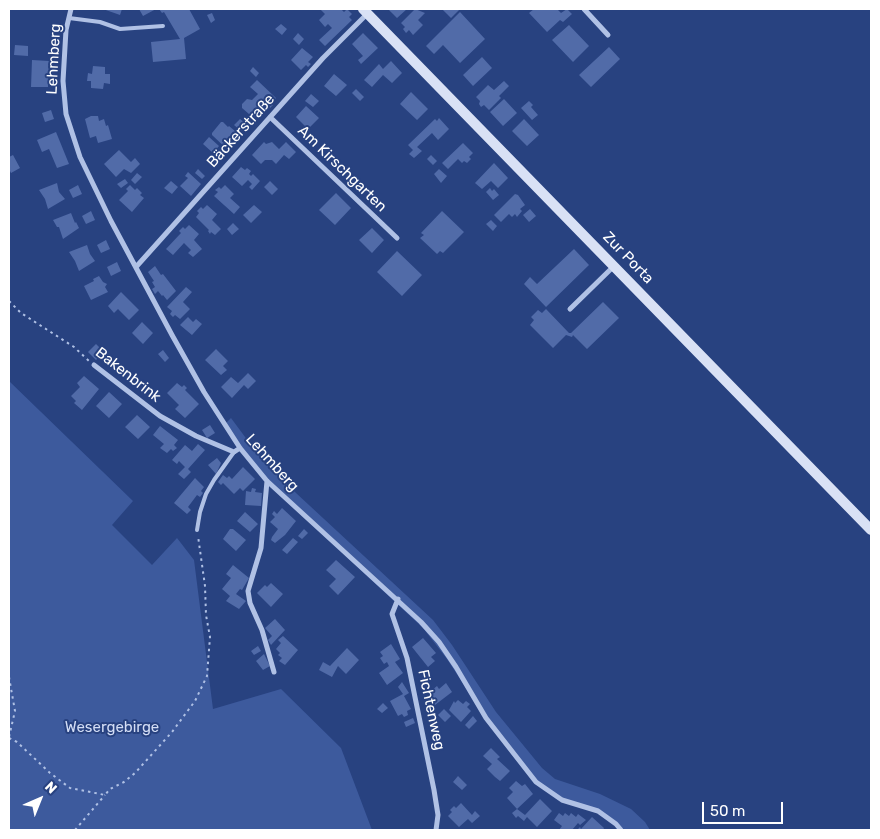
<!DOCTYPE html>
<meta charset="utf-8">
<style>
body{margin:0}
#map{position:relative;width:880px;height:839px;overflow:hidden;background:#284280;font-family:Rubik,sans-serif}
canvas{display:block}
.frame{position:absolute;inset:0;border:10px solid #fff;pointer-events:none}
.north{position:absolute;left:15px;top:774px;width:50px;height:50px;-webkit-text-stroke:4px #284280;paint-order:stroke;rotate:44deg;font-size:14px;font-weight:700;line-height:20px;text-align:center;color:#fff}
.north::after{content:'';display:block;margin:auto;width:18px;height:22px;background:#fff;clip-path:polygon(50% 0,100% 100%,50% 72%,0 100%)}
.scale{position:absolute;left:702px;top:802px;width:81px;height:22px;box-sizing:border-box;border:2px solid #fff;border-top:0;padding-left:6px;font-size:15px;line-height:18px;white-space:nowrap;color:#fff;-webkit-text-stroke:4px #284280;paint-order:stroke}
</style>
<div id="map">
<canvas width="880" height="839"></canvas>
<div class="frame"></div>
<div class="north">N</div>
<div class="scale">50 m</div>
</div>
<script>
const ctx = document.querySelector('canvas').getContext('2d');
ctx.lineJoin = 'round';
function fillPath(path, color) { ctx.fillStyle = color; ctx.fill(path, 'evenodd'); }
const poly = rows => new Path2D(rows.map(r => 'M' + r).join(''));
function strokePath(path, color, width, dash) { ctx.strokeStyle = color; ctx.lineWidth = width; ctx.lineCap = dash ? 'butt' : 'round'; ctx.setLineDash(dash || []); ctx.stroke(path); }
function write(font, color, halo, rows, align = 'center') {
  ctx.font = font + ' Rubik,sans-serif'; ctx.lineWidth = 4; ctx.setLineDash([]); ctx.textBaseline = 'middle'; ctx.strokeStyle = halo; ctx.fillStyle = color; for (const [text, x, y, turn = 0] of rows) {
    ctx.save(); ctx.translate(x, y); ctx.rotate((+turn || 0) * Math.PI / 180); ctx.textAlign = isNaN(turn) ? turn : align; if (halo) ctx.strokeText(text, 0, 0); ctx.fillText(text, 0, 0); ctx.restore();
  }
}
const green = poly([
 [9,381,133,501,112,525,152,565,177,538,194,560,213,709,281,689,341,748,372,830,9,830],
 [231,418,248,441,296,493,433,620,452,645,496,712,542,768,555,779,600,794,631,809,645,822,650,830,623,830,598,811,564,802,536,782,485,717,447,659,423,628,275,490,224,425]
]);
const building = poly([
 [103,9,122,9,120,15],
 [139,9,156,9,143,16],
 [159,9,189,9,200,29,184,38,186,59,153,62,151,42,180,39,164,12,162,13],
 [320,9,341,9,344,12,347,9,352,14,349,17,352,20,325,46,319,40,332,28,328,24,325,27,319,20,325,14],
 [388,9,407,9,397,18],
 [415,9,425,13,418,20,423,25,413,35,409,30,406,33,403,29,405,27,401,23],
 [442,9,460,9,451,18],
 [534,9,557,9,561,13,567,9,572,14,563,22,560,20,547,32,529,13],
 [460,12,485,39,460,63,443,45,434,54,426,46],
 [212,13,215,20,211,23,207,15],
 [281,24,287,29,282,35,275,29],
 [569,25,589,46,573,62,552,40],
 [298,33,304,39,299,45,293,39],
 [363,33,378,48,361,64,358,60,363,56,352,44],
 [15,45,28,46,28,56,14,55],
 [609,47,620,59,591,87,579,75],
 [302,48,313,57,308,62,311,64,308,67,306,65,301,70,291,60],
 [482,57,492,68,473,86,463,75],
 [32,60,49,61,48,87,31,87],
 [391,61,402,73,392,83,383,75,372,87,364,80,379,64,383,69],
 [93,66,105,67,105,74,110,74,110,84,104,83,103,89,91,88,91,81,87,81,88,73,92,74],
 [253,67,259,73,256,77,250,71],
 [334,74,347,85,336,96,324,86],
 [257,80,276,98,271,103,273,105,270,108,268,106,256,120,242,108,242,104,247,99,252,100,258,94,250,87],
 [504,81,509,86,499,96,501,98,489,110,484,105,481,107,479,104,480,101,476,97,488,85,494,90],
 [356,89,364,97,360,101,352,93],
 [411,92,428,109,417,120,400,104],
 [311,94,319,101,313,107,305,101],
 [504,99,517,113,503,126,490,112],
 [529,101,533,105,531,107,538,115,532,120,521,108],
 [306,106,319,118,308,129,296,117],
 [51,110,54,119,45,122,42,113],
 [91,116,98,116,99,121,104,119,106,126,108,125,112,139,98,143,96,136,90,138,85,119],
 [439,118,449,129,438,140,432,133,417,147,422,151,414,158,409,154,413,150,408,145,435,119,437,121],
 [240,119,247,125,241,131,234,125],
 [524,119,539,135,527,146,512,131],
 [221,122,223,122,228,127,229,126,242,137,229,151,212,135,212,133],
 [56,132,69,164,57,168,49,149,42,152,37,140],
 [209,137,219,146,213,153,203,144],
 [264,142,266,144,272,142,279,149,286,142,296,152,289,159,284,155,276,164,272,160,265,160,261,164,252,155],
 [463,143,473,153,469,157,471,159,467,163,464,161,462,163,458,159,448,169,442,163],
 [119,150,131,162,135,158,140,164,131,173,124,169,116,177,104,164],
 [13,155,20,168,11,173,9,169,9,157],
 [431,155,437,161,433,165,427,159],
 [494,163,508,178,498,188,491,181,482,189,475,183],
 [241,167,245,170,247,168,251,171,249,174,251,176,253,174,260,181,252,190,249,187,252,184,248,180,242,186,232,177],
 [198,169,205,176,202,179,195,173],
 [439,169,447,176,441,183,434,174],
 [188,172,201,184,191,196,180,186,188,178,185,176],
 [137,173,142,177,135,184,131,180],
 [125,179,128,183,121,188,117,184],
 [171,181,178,187,172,194,164,188],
 [270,181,278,189,272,195,264,187],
 [57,183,59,192,65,199,48,209,45,199,39,190],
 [78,185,82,194,73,198,69,190],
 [130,185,135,190,137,188,142,193,140,195,144,198,132,212,119,200,128,191,126,189],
 [225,185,234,194,230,198,240,207,234,214,214,196,218,192,215,190,219,187,221,189],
 [490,188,492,191,494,189,499,195,493,200,486,192],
 [336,193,351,208,335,225,319,210],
 [515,194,518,195,525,205,520,209,522,211,517,217,515,214,512,217,509,214,501,222,494,215],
 [207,205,217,214,212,220,221,229,215,235,211,232,210,234,208,231,209,230,196,217,199,213,197,211,201,207,203,209],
 [254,205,262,212,251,223,243,215],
 [530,209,536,216,529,222,523,215],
 [91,211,95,220,86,224,82,216],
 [442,211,464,232,443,253,440,251,437,254,420,238,424,235,421,233],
 [71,213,75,223,76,222,79,228,63,239,59,227,57,227,53,220],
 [491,220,497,226,493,231,486,224],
 [233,223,239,229,232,235,227,229],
 [189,225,199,234,194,240,202,249,193,257,188,253,191,250,184,243,173,255,166,249,181,233,179,231,183,227,185,229],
 [372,228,384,240,372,253,359,240],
 [106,240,110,249,101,253,97,245],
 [87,245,90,254,95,261,79,271,75,261,69,252],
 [574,249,589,265,546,307,524,284,530,277,537,284],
 [397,251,422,275,402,296,377,272],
 [117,262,121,271,111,276,107,267],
 [155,266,161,275,163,274,176,291,167,300,163,295,162,296,158,291,155,294,152,289,155,287,152,282,154,281,148,272],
 [99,276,103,282,107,284,105,287,108,292,91,300,84,286,94,281,93,279],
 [186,287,192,292,183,302,190,309,180,319,175,315,173,317,170,314,172,311,167,307],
 [121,292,139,310,129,320,118,309,114,313,108,306],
 [603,302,619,318,587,349,573,335,572,337,566,335,553,348,530,325,534,320,531,317,538,310,542,313,546,309,569,333,571,333],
 [188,317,193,322,196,319,202,324,192,335,180,325],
 [142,322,153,333,143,344,132,333],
 [96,344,104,352,96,360,88,352],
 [216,349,228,361,223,366,227,370,221,375,205,360],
 [163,350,169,358,165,362,158,354],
 [248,373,256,381,248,389,244,385,232,398,221,387,231,377,238,383],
 [84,376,99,389,82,410,74,403,76,401,71,396,80,387,77,383],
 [177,383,182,387,184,385,187,388,185,390,199,404,185,418,175,409,179,405,167,393],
 [109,392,122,404,109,418,96,406],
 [137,415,150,427,138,439,125,427],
 [210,425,215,433,207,438,202,430],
 [160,426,178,440,174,445,177,448,173,451,171,449,167,453,160,448,164,444,153,435],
 [198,444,205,450,188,469,191,472,184,479,178,474,185,467,179,461,177,464,172,460,185,445,192,451],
 [217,458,221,463,216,474,208,465],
 [243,467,255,479,243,491,240,488,234,494,223,483,221,485,218,482,223,475,227,478,229,476,232,479],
 [195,478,204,487,201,491,203,493,200,497,197,495,188,507,191,510,187,514,174,503],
 [252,488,256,489,255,492,262,493,261,506,245,505,246,491,251,492],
 [282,508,296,521,285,535,275,543,271,540,272,537,278,529,270,522,275,517,272,514,274,511,277,514],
 [245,512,258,524,250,532,237,521],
 [230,529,233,529,246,540,236,551,223,539],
 [304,529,308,533,302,539,298,536],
 [293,538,298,542,287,554,282,550],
 [336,560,355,577,338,595,329,586,336,579,326,570],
 [233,565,249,578,242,590,240,589,236,594,246,601,239,609,226,601,230,596,222,589,231,578,226,574],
 [271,583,283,594,271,607,257,593,265,585,267,587],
 [275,619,285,630,271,645,268,640,272,636,265,628],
 [283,636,298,650,285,665,279,661,282,658,278,655,280,653,276,649,281,643,278,640],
 [423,638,436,653,431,657,435,661,428,667,412,647],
 [391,644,400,659,395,662,403,673,387,685,379,673,389,666,387,662,384,664,380,658,383,656,380,652],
 [258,646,261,651,254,655,251,651],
 [347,648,359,660,346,674,338,666,332,677,319,670,323,662,330,666],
 [264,654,270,666,263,670,256,661],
 [402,682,409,693,404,696,411,709,407,711,408,715,404,717,402,714,398,716,390,701,403,694,398,687],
 [446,683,452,692,431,708,423,696,427,693,425,690,429,688,431,691,437,686,439,689],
 [458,700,463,704,466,701,470,704,467,707,471,711,461,722,449,710,454,701,455,703],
 [383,703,388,708,382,713,377,709],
 [444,709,451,716,445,722,438,715],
 [473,716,477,721,469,729,465,725],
 [413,718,415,723,406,727,404,722],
 [491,748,500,757,497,759,510,771,500,781,495,777,487,769,492,764,483,756],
 [458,776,467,785,462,790,453,782],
 [516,781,522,786,525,784,533,794,517,809,507,798,513,792,509,788],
 [540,799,552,811,537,827,527,817,524,821,518,816,516,818,512,813,517,809,525,815],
 [461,803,472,815,475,811,480,816,472,823,468,819,459,827,448,816,452,812,450,810,454,806,456,808],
 [559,813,563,816,565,813,569,816,571,813,576,817,578,814,586,820,580,825,578,823,572,830,559,830,562,826,554,820],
 [592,817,604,828,603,830,577,830,580,827,581,829]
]);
const path = poly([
 [9,301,21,313,74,347,89,361],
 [9,677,15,711,9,737],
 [9,738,17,742,50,773,70,788,105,795,110,789,124,782,135,773,172,732,195,701,207,676,210,637,206,615,205,586,198,536],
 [75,830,105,795]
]);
const lane = poly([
 [69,18,100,22,120,29,163,26],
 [197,530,200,512,206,494,214,480,234,452]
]);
const street = poly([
 [71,9,66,30,63,81,66,114,80,157,111,221,172,335,204,392,240,448,267,481,421,622,439,642,456,667,486,718,536,782,562,800,598,811,616,824,621,830],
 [584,9,608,35],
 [270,117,397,238],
 [136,267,323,58,367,14],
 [570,309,614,266],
 [94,365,160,416,196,436,234,452,240,448],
 [267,481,261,548,248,591,250,603,262,630,274,672],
 [398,599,392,614,407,658,434,790,438,815,436,830]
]);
const secondary = poly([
 [363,9,871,530]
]);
const streetNames = [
 ["Lehmberg",54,59,-87],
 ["Bäckerstraße",241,131,-48],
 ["Am Kirschgarten",342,169,44],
 ["Zur Porta",628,258,46],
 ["Bakenbrink",128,375,38],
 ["Lehmberg",272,463,48],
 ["Fichtenweg",431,710,78]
];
const parkNames = [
 ["Wesergebirge",112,728]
];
fillPath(green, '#3d5a9d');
fillPath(building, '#516ba8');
strokePath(path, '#b0c1e5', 2, [2.5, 4]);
strokePath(lane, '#b0c1e5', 4);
strokePath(street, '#b0c1e5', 5);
strokePath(secondary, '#d9e1f5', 10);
write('15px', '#fff', '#284280', streetNames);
write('15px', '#d3ddf5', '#284280', parkNames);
</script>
